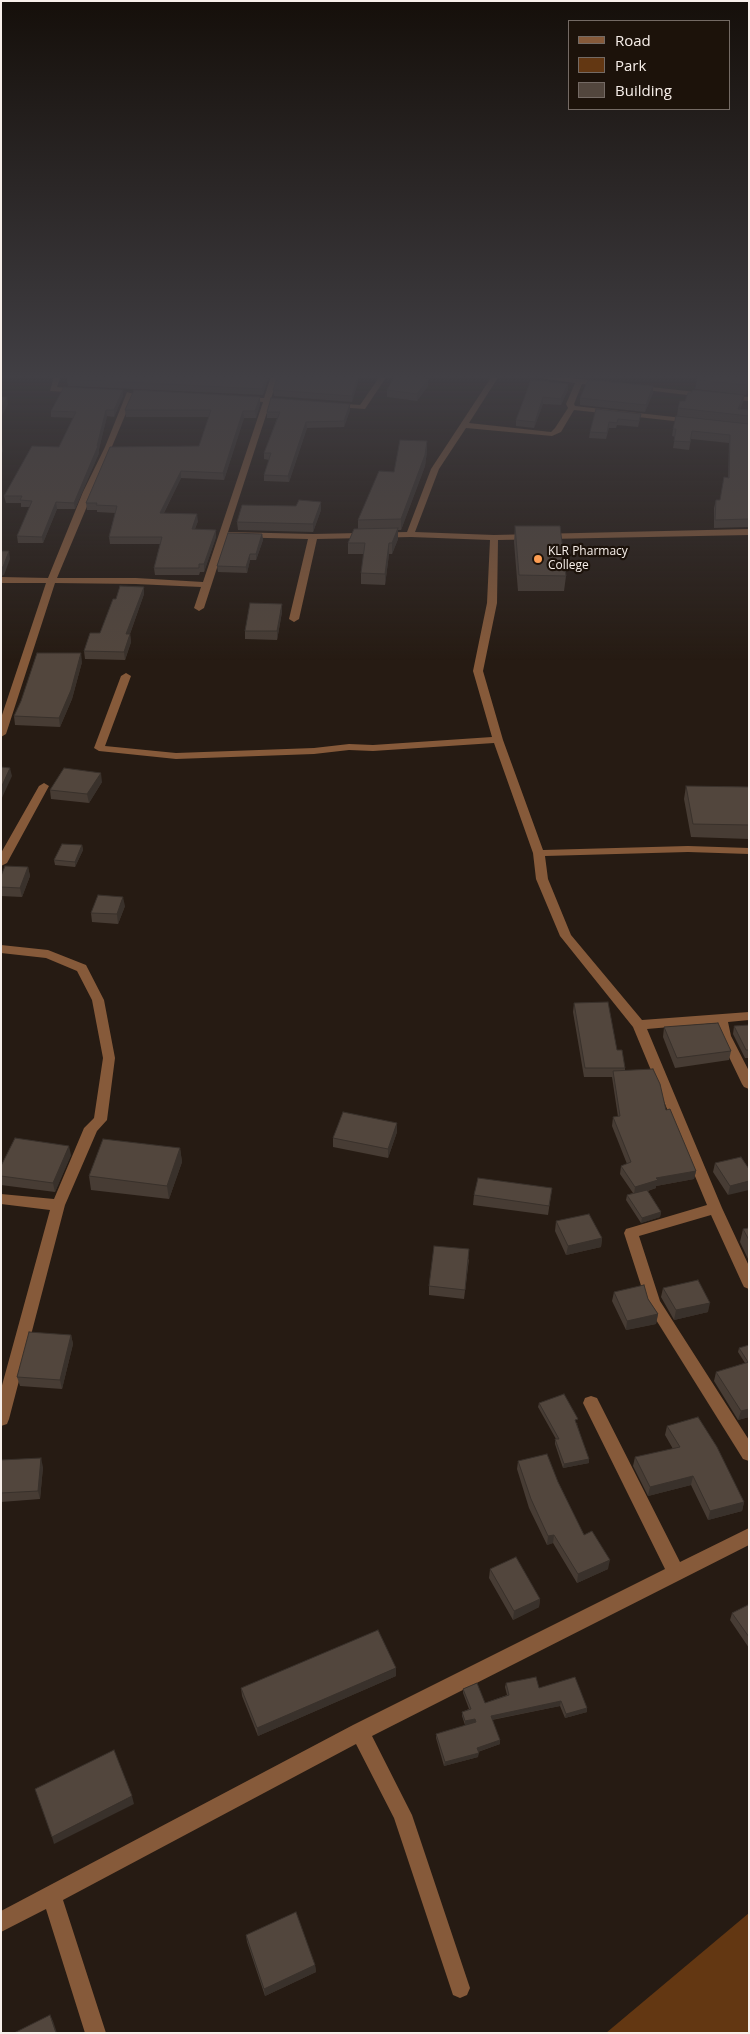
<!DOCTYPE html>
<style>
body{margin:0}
#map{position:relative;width:750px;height:2034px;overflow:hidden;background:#261b13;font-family:"Open Sans",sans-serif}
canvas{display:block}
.frame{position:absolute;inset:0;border:2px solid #f7efea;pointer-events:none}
.legend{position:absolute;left:568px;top:20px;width:162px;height:90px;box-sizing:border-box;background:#1c120a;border:1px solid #746a64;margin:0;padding:6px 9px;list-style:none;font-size:15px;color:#f7efea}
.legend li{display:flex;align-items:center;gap:10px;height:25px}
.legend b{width:25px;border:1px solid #746a64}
</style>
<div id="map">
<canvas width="750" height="2034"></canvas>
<div class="frame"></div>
<ul class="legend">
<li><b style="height:6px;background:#865a3a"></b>Road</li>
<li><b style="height:14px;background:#633712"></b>Park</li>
<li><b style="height:14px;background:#52463d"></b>Building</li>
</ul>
</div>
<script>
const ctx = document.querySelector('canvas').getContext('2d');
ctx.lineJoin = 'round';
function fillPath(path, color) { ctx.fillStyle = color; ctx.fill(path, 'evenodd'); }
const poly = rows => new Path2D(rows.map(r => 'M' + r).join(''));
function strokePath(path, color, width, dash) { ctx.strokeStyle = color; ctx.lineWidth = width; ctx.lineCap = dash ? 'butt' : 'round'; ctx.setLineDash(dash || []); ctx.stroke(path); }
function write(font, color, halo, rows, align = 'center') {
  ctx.font = font + ' "Open Sans",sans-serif'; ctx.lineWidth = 4.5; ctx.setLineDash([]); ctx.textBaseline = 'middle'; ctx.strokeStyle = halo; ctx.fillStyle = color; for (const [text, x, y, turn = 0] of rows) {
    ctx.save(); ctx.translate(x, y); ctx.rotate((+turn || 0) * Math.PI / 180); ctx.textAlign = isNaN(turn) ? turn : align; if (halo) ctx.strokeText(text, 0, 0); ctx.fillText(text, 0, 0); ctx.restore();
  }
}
const green = poly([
 [749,1913,749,2033,606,2033]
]);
const street = poly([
 [54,376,61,376,57,387,80,389,84,391,80,393,50,391,54,376],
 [271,376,278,376,271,399,287,400,291,402,287,404,270,403,228,532,313,534,407,532,431,469,492,376,499,376,469,423,551,432,555,428,568,408,566,404,575,383,527,376,552,376,605,382,606,384,602,386,582,384,574,404,575,406,692,419,696,421,692,423,574,410,561,432,552,436,466,428,439,469,415,532,494,535,749,529,749,535,498,540,497,603,483,671,503,740,543,850,688,846,749,848,749,854,688,852,545,856,548,879,571,935,642,1020,749,1012,749,1020,728,1022,731,1036,749,1071,749,1089,744,1087,742,1084,719,1036,716,1023,647,1029,722,1208,749,1266,749,1289,744,1287,742,1283,711,1215,639,1236,660,1301,749,1440,749,1461,743,1459,648,1307,624,1233,626,1229,707,1205,633,1027,560,936,536,879,533,853,494,743,373,751,349,750,314,754,176,759,99,751,94,748,121,676,126,673,131,676,105,746,176,753,314,748,349,744,373,745,492,737,473,671,487,603,490,540,411,537,317,539,299,619,294,622,289,619,308,539,227,537,204,608,199,611,194,608,201,587,136,584,55,583,6,734,1,737,1,718,46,583,1,583,1,577,48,578,83,492,105,447,127,392,134,394,57,578,136,578,203,582,263,402,245,401,241,399,245,397,264,398,271,376],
 [380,376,387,376,365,409,334,407,330,405,334,403,360,405,380,376],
 [634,385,704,393,708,395,704,397,637,389,634,389,634,385],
 [723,395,749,397,749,401,726,399,722,397,723,395],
 [44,783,49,786,7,863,1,866,1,853,39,786,44,783],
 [1,945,48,950,86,965,104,1000,115,1058,107,1120,97,1131,65,1205,9,1419,7,1424,1,1426,1,1389,50,1210,1,1204,1,1194,54,1199,84,1128,94,1118,103,1058,92,1000,77,971,46,958,1,953,1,945],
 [591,1396,597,1398,680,1562,749,1528,749,1545,372,1736,412,1815,470,1988,467,1995,460,1998,453,1995,394,1818,356,1744,63,1900,106,2033,85,2033,46,1909,1,1932,1,1911,353,1725,665,1569,583,1403,585,1398,591,1396]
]);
const wall = poly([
 [269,376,263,395,68,386,67,379],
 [358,376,358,382,352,402,274,396,273,390],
 [395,376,423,376,422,378,428,386,417,401,387,397,387,390],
 [749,376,746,395,695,389,697,380],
 [531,380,568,390,561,405,543,404,534,428,516,426,516,420],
 [653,386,653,393,645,412,580,405,580,398],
 [123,390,123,396,114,417,107,416,99,449,99,453,75,509,57,509,43,543,18,543,17,536,30,507,21,507,21,503,6,503,4,496,59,447,73,418,51,417,51,411],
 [744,395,743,402,740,409,749,410,749,424,677,416,678,408,685,401],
 [260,397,260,404,256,418,244,418,224,480,181,478,164,513,198,521,195,529,216,530,216,537,204,572,200,572,199,575,155,575,154,568,160,544,110,544,109,537,115,513,97,512,97,510,87,510,86,503,199,446,209,417,126,417,125,410],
 [596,409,640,419,638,427,617,425,616,428,609,428,606,439,589,438,590,432],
 [350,410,344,427,307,428,289,482,264,481,264,475,269,460,264,459,264,453,277,418,267,418,267,412],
 [749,424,749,527,714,528,714,508,716,500,720,500,728,478,729,443,691,439,689,450,673,448,675,437,672,436,673,429],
 [427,451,425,466,401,530,398,530,398,539,392,554,389,554,385,585,361,584,361,573,364,554,348,554,348,543,358,529,358,520,394,472],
 [296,506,321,510,313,532,238,530,237,522],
 [515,526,566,576,564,591,518,591,514,542],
 [262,534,263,540,256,560,250,560,247,573,218,572,217,566],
 [144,587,144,594,130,634,131,642,125,660,85,659,84,651,100,633,116,599],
 [282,612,277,640,245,639,245,631],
 [82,662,72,699,60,727,15,725,14,716],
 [102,782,89,803,51,799,50,790],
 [686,786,749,787,749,839,691,837,684,799],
 [82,845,83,850,75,867,55,865,54,860],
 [28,867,30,876,22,897,1,896,1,876],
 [125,906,118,924,92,922,91,913],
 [574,1003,617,1050,625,1068,625,1070,666,1110,696,1171,694,1179,656,1186,656,1188,648,1191,661,1212,660,1217,641,1223,626,1200,627,1195,633,1193,620,1174,621,1166,627,1164,612,1126,613,1117,618,1117,612,1077,584,1077,573,1012],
 [749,1025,749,1058,745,1058,733,1034,734,1026],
 [664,1027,731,1051,729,1060,675,1068,663,1037],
 [397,1132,388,1158,333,1147,333,1138],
 [180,1148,182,1162,169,1199,91,1190,89,1176],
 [71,1155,55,1192,1,1185,1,1166],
 [715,1163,749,1169,728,1195,713,1172],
 [552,1188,548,1215,473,1205,474,1195],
 [556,1221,602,1238,601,1247,566,1255,555,1231],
 [749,1228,749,1261,740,1242,743,1229],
 [469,1259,464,1299,429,1295,429,1286],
 [663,1288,708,1312,674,1320,661,1297],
 [614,1292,648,1299,658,1314,656,1324,626,1330,612,1301],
 [71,1335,73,1344,62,1389,20,1386,17,1377],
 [749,1345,749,1417,738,1420,714,1381,716,1372,745,1363,738,1352,739,1348],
 [539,1403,578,1424,577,1424,589,1463,563,1468,555,1444,555,1439,556,1439,538,1407],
 [667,1426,744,1502,742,1511,708,1520,691,1485,648,1496,633,1466,635,1457,673,1449,665,1435],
 [1,1460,43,1467,40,1499,1,1502],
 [518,1461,558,1482,584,1535,608,1569,577,1583,553,1543,547,1545,529,1508,517,1469],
 [490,1569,540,1599,539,1607,513,1620,489,1578],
 [749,1606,749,1648,730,1620,732,1613],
 [396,1676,258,1736,242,1696,241,1688],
 [506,1683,539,1688,587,1708,587,1712,565,1718,560,1706,492,1720,500,1740,500,1744,478,1752,478,1757,444,1766,436,1738,436,1734,469,1724,465,1725,462,1716,462,1712,469,1709,463,1693,463,1689,485,1703,507,1695,505,1687],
 [246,1935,315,1965,316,1972,265,1996,247,1942]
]);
const shadedWall = poly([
 [267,376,269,376,263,395,262,389],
 [358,376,358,382,352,402,352,396],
 [428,379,428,386,417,401,417,394],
 [749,382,749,387,746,395,747,385],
 [568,384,568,390,561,405,561,399],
 [653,386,653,393,645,412,646,405],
 [123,390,123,396,114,417,114,410],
 [744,395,743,402,737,417,738,409],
 [7,397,8,404,1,418,1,409],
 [260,397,260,404,256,418,255,411],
 [543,397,543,404,534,428,535,422],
 [350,404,350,410,344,427,344,421],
 [106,410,107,416,99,449,99,453,75,509,74,503,97,446],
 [243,411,244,418,224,480,223,473],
 [306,422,307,428,289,482,288,476],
 [427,441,427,451,425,466,401,530,401,519],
 [2,444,3,451,1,455,1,445],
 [181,471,181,478,160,520,160,513],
 [56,502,57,509,43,543,42,537],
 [321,502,321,510,313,532,313,524],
 [197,514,198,521,192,536,192,529],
 [398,528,398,539,392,554,392,543],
 [216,530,216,537,204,572,204,564],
 [262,534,263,540,256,560,256,554],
 [389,543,389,554,385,585,385,574],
 [9,551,10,559,4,575,1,576,1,567],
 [250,554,250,560,247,573,246,567],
 [144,587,144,594,127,642,126,634],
 [282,604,282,612,277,640,277,631],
 [130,634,131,642,125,660,124,652],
 [81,653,82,662,72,699,60,727,59,718],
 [10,768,12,776,1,800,1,788],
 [101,773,102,782,89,803,87,794],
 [82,845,83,850,75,867,75,862],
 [28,867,30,876,22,897,20,888],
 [123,897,125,906,118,924,117,914],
 [397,1123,397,1132,388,1158,388,1149],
 [69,1146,71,1155,55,1192,53,1183],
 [180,1148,182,1162,169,1199,167,1186],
 [696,1171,694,1179,656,1186,656,1188,634,1195,635,1187,656,1178],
 [749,1181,749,1190,728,1195,730,1186],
 [661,1212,660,1217,641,1223,642,1218],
 [602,1238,601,1247,566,1255,568,1246],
 [710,1303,708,1312,674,1320,676,1310],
 [658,1314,656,1324,626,1330,627,1321],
 [71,1335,73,1344,62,1389,60,1380],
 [749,1409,749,1417,738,1420,741,1411],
 [41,1458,43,1467,40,1499,38,1491],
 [589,1459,589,1463,563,1468,564,1464],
 [693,1476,691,1485,648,1496,650,1487],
 [744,1502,742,1511,708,1520,710,1511],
 [554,1535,553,1543,547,1545,548,1536],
 [610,1560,608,1569,577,1583,578,1574],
 [540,1599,539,1607,513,1620,514,1611],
 [396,1668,396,1676,258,1736,257,1728],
 [561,1701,560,1706,490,1720,491,1716],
 [587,1708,587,1712,565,1718,566,1714],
 [475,1719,475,1723,465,1725,465,1721],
 [500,1740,500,1744,477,1752,477,1748],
 [479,1753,478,1757,444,1766,445,1762],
 [132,1796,134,1804,54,1844,52,1837],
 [315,1965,316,1972,265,1996,264,1989],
 [50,2015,53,2021,57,2033,56,2033]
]);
const building = poly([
 [68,376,267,376,262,389,67,379,68,376],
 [278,376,358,376,352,396,273,390,278,376],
 [395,376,419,376,418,378,428,379,417,394,387,390,395,376],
 [698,376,749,376,749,382,747,385,697,380,698,376],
 [531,380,568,384,561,399,543,397,535,422,516,420,531,380],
 [588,380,653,386,646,405,580,398,588,380],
 [64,387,123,390,114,410,106,410,97,446,98,446,74,503,56,502,42,537,17,536,32,501,20,500,22,496,4,496,32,446,59,447,76,412,51,411,64,387],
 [134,390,260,397,255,411,243,411,223,473,181,471,160,513,197,514,192,529,216,530,204,564,199,564,199,568,154,568,162,537,109,537,117,506,96,505,97,503,86,503,110,447,199,446,211,410,125,410,134,390],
 [693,390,744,395,738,409,749,410,749,416,678,408,680,401,685,401,688,393,691,393,693,390],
 [1,397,7,397,1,409,1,397],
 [271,398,350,404,344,421,306,422,288,476,264,475,271,453,264,453,280,412,267,412,271,398],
 [596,409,641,414,639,421,618,419,617,423,609,422,607,433,590,432,596,409],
 [676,416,749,424,749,519,715,520,716,500,720,500,724,477,729,478,730,435,692,431,690,442,674,441,676,429,673,429,676,416],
 [400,440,427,441,425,455,401,519,358,520,379,471,394,472,400,440],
 [299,500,321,502,313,524,237,522,242,505,296,506,299,500],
 [515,526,560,526,566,576,519,575,515,526],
 [398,528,392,543,389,543,385,574,361,573,365,543,348,543,354,529,398,528],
 [228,533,262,534,256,554,250,554,246,567,217,566,228,533],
 [1,551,9,551,3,567,1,567,1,551],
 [120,586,144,587,126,634,130,634,124,652,84,651,90,633,100,633,113,599,116,599,120,586],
 [250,603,282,604,277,631,245,631,250,603],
 [37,653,81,653,71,690,59,718,14,716,21,701,37,653],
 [1,767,10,768,1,788,1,767],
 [64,768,101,773,87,794,50,790,64,768],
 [686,786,749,787,749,825,693,824,686,786],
 [62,844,82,845,75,862,54,860,62,844],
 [5,866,28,867,20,888,1,887,1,876,5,866],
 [98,895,123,897,117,914,91,913,98,895],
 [608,1002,617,1050,622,1050,625,1068,585,1068,574,1003,608,1002],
 [718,1023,731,1051,677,1058,664,1027,718,1023],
 [749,1025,749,1050,746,1050,734,1026,749,1025],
 [653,1069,660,1084,666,1110,670,1109,696,1171,656,1178,658,1180,635,1187,621,1166,631,1162,613,1117,620,1116,613,1071,653,1069],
 [343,1112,397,1123,388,1149,333,1138,343,1112],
 [15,1138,69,1146,53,1183,1,1176,1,1166,15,1138],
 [103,1139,180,1148,167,1186,89,1176,103,1139],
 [741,1157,749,1169,749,1181,730,1186,715,1163,741,1157],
 [478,1178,552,1188,549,1206,474,1195,478,1178],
 [647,1190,661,1212,642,1218,627,1195,647,1190],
 [589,1214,602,1238,568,1246,556,1221,589,1214],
 [749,1228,749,1240,743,1229,749,1228],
 [434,1246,469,1249,465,1290,429,1286,434,1246],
 [698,1280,710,1303,676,1310,663,1288,698,1280],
 [644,1285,648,1299,658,1314,627,1321,614,1292,644,1285],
 [29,1332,71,1335,60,1380,17,1377,29,1332],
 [749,1345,749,1362,748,1362,739,1348,749,1345],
 [749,1362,749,1409,741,1411,716,1372,749,1362],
 [564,1394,578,1419,575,1420,589,1459,564,1464,555,1439,559,1439,539,1403,564,1394],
 [698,1417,717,1447,744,1502,710,1511,693,1476,650,1487,635,1457,680,1447,667,1426,698,1417],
 [547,1454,558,1482,584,1535,592,1531,610,1560,578,1574,554,1535,548,1536,531,1499,518,1461,547,1454],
 [41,1458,38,1491,1,1493,1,1460,41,1458],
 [516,1557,540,1599,514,1611,490,1569,516,1557],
 [748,1605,749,1606,749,1637,732,1613,748,1605],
 [378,1630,396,1668,257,1728,241,1688,378,1630],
 [536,1677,539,1688,575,1677,587,1708,566,1714,561,1701,491,1716,500,1740,477,1748,479,1753,445,1762,436,1734,476,1722,475,1719,465,1721,462,1712,471,1709,463,1689,477,1683,485,1703,509,1695,506,1683,536,1677],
 [114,1750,132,1796,52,1837,35,1789,114,1750],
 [296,1912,315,1965,264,1989,246,1935,296,1912],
 [50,2015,56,2033,14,2033,50,2015]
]);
const markers = [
 [538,559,5,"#fc9d52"]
];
const farPoinames = [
 ["KLR Pharmacy",548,552],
 ["College",548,566]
];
fillPath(green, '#633712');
fillPath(street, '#865a3a');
fillPath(wall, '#473c34');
fillPath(shadedWall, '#39312b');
fillPath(building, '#52463d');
strokePath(building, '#39312b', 1);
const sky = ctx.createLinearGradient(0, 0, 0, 661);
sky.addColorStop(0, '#150f0a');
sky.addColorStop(0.57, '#413f44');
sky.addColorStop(1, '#413f4400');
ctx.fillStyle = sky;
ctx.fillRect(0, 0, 750, 661);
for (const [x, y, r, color] of markers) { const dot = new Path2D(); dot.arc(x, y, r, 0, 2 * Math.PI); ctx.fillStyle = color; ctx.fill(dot); strokePath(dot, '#1c120a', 2); }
write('12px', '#f7efea', '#1c120a', farPoinames, 'left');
</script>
